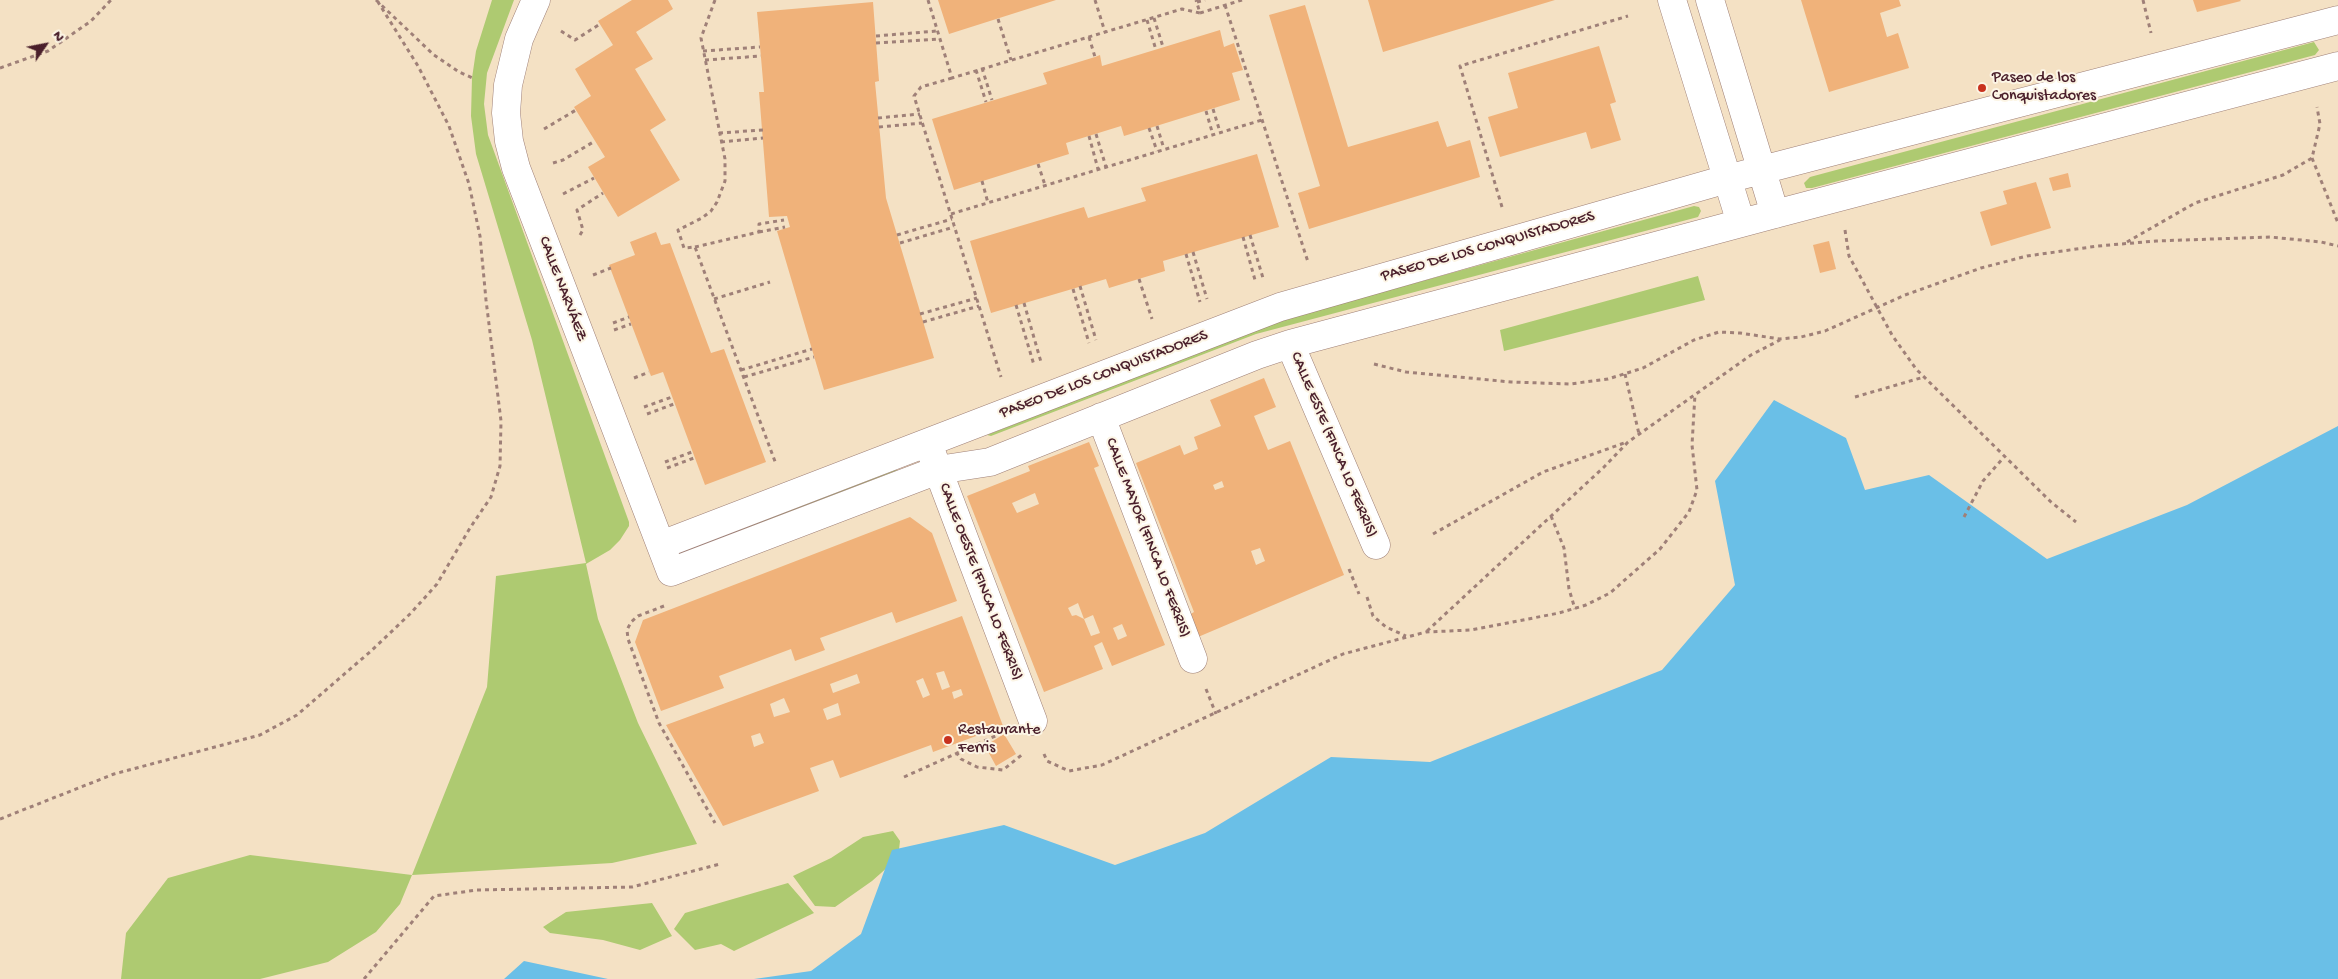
<!DOCTYPE html>
<meta charset="utf-8">
<style>
body{margin:0}
#map{position:relative;width:2338px;height:979px;overflow:hidden;background:#f4e1c4;font-family:"Gochi Hand",sans-serif}
canvas{display:block}
.north{position:absolute;left:20px;top:20px;width:50px;height:50px;-webkit-text-stroke:4px #fcf5e5;paint-order:stroke;rotate:57deg;font-size:14px;font-weight:700;line-height:20px;text-align:center;color:#4a1f2b}
.north::after{content:'';display:block;margin:auto;width:18px;height:22px;background:#4a1f2b;clip-path:polygon(50% 0,100% 100%,50% 72%,0 100%)}
</style>
<div id="map">
<canvas width="2338" height="979"></canvas>
<div class="north">N</div>
</div>
<script>
const ctx = document.querySelector('canvas').getContext('2d');
ctx.lineJoin = 'round';
function fillPath(path, color) { ctx.fillStyle = color; ctx.fill(path, 'evenodd'); }
const poly = rows => new Path2D(rows.map(r => 'M' + r).join(''));
function strokePath(path, color, width, dash) { ctx.strokeStyle = color; ctx.lineWidth = width; ctx.lineCap = dash ? 'butt' : 'round'; ctx.setLineDash(dash || []); ctx.stroke(path); }
function write(font, color, halo, rows, align = 'center') {
  ctx.font = font + ' "Gochi Hand",sans-serif'; ctx.lineWidth = 4; ctx.setLineDash([]); ctx.textBaseline = 'middle'; ctx.strokeStyle = halo; ctx.fillStyle = color; for (const [text, x, y, turn = 0] of rows) {
    ctx.save(); ctx.translate(x, y); ctx.rotate((+turn || 0) * Math.PI / 180); ctx.textAlign = isNaN(turn) ? turn : align; if (halo) ctx.strokeText(text, 0, 0); ctx.fillText(text, 0, 0); ctx.restore();
  }
}
const green = poly([
 [492,0,514,0,487,73,484,104,488,135,629,522,629,526,620,540,610,550,586,564,598,619,638,723,697,844,612,863,412,875,400,904,376,932,328,962,260,979,121,979,126,933,168,878,250,855,412,875,487,687,496,576,586,563,532,340,476,154,471,116,472,78,476,51],
 [2314,42,2319,50,2315,55,1812,188,1806,188,1804,183,1810,177],
 [1694,206,1699,207,1701,211,1698,217,1256,334,991,436,987,435,1274,322],
 [1698,276,1705,300,1504,351,1500,330],
 [893,469,898,471,706,545,705,544,705,541],
 [893,831,900,841,898,858,872,881,835,907,815,906,793,876,831,858,863,837],
 [788,883,814,913,734,951,721,944,695,950,674,929,685,913],
 [652,903,672,936,640,950,603,940,550,933,543,927,566,912]
]);
const water = poly([
 [1774,400,1846,438,1865,490,1929,475,2047,559,2187,505,2338,426,2338,979,754,979,811,971,861,934,892,850,1004,825,1115,865,1205,833,1331,757,1430,762,1662,670,1735,585,1715,481],
 [524,961,608,979,504,979]
]);
const building = poly([
 [632,0,668,0,673,9,636,32,653,59,635,69,666,120,650,130,680,180,618,217,588,167,605,157,574,107,591,96,575,69,613,45,598,21],
 [938,0,1056,0,949,34],
 [1368,0,1555,0,1383,52],
 [1801,0,1899,0,1901,6,1880,13,1887,37,1898,33,1909,68,1829,92],
 [2193,0,2240,0,2241,1,2197,12],
 [873,2,879,81,875,82,886,198,934,358,824,390,777,231,790,227,787,216,769,217,759,92,764,92,757,12],
 [1305,5,1348,147,1438,121,1447,147,1470,140,1480,177,1309,229,1298,193,1320,186,1269,15],
 [1220,30,1224,47,1234,43,1243,70,1232,73,1240,100,1124,136,1121,126,1066,143,1069,154,954,190,932,119,1047,84,1043,73,1095,57,1100,55,1102,66],
 [1599,46,1616,102,1610,104,1621,140,1591,149,1586,132,1500,157,1488,117,1518,108,1508,73],
 [1257,154,1279,227,1163,261,1165,271,1109,288,1106,279,991,313,970,241,1084,207,1088,218,1146,201,1141,188],
 [2068,173,2071,187,2053,191,2049,178],
 [2036,182,2051,228,1991,246,1980,212,2007,204,2003,191],
 [656,232,661,245,670,243,711,353,724,349,766,462,705,485,663,372,651,376,609,265,635,255,630,242],
 [1829,241,1836,269,1820,273,1813,245],
 [1264,378,1276,407,1254,416,1268,450,1290,441,1344,575,1198,637,1189,615,1194,612,1136,463,1180,445,1184,455,1198,449,1194,437,1221,426,1210,400],
 [1222,481,1224,487,1215,490,1213,485],
 [1260,548,1265,561,1256,565,1251,551],
 [1089,442,1099,466,1094,468,1165,645,1112,666,1102,642,1094,646,1103,669,1044,692,967,496,1030,471,1028,466],
 [1035,493,1039,504,1017,513,1012,503],
 [1078,603,1084,619,1076,615,1072,616,1068,608],
 [1093,615,1100,633,1091,636,1084,619],
 [1122,624,1127,636,1118,640,1113,628],
 [910,517,932,533,957,601,896,623,892,612,820,638,825,650,795,661,791,649,719,676,724,688,661,711,635,642,643,620],
 [962,616,1003,726,933,752,931,745,840,778,833,760,810,768,819,791,723,826,666,725],
 [944,671,950,687,942,690,936,673],
 [857,674,860,683,833,693,830,684],
 [923,678,930,695,923,698,916,681],
 [961,689,963,695,954,699,952,692],
 [784,698,790,712,774,717,770,704],
 [838,703,841,715,827,720,823,709],
 [760,733,764,743,754,747,751,736],
 [1004,734,1016,754,996,766,985,746]
]);
const path = poly([
 [376,0,434,55,459,72,475,79],
 [715,0,701,38,725,159,725,181,717,202,711,211,702,218,678,230,684,248,695,247,776,464],
 [928,0,952,78,1182,9,1200,13,1196,0],
 [1095,0,1105,32],
 [2143,0,2151,33],
 [1197,2,1205,0],
 [1225,5,1308,262],
 [1200,13,1242,0],
 [1154,18,1163,47],
 [998,19,1011,60],
 [1147,20,1156,50],
 [561,31,575,40,600,24],
 [876,36,937,31],
 [1089,37,1095,57],
 [876,43,940,39],
 [703,51,760,47],
 [705,60,761,56],
 [0,68,48,51,91,21,111,0],
 [982,68,992,100],
 [976,70,986,102],
 [952,78,921,87,914,96,1001,377],
 [1213,109,1220,132],
 [1206,111,1213,135],
 [878,118,920,114],
 [1157,126,1164,149],
 [879,127,922,123],
 [1149,128,1157,151],
 [544,129,576,110],
 [719,133,763,130],
 [1096,134,1106,167],
 [1089,136,1098,169],
 [721,142,763,138],
 [2312,158,2338,223],
 [553,163,563,160,595,141],
 [1038,164,1045,185],
 [982,181,988,203],
 [563,194,594,178],
 [1502,207,1460,66,1628,16],
 [951,214,1262,120],
 [1845,230,1849,256,1892,335,1916,369,2051,502,2076,522],
 [759,232,785,227],
 [580,235,583,230,577,210,603,193],
 [897,235,952,219],
 [1250,235,1263,278],
 [1243,237,1255,280],
 [2127,242,2195,203,2283,175,2312,158,2320,124,2317,107],
 [900,243,954,227],
 [695,247,759,232,759,224,784,220],
 [1193,252,1207,299],
 [1186,254,1200,302],
 [593,275,611,268],
 [1139,279,1152,319],
 [1080,286,1096,340],
 [1073,289,1089,343],
 [714,299,770,282],
 [1024,303,1041,362],
 [1016,305,1034,365],
 [920,314,977,298],
 [923,322,979,306],
 [613,323,629,317],
 [614,330,631,324],
 [1374,364,1406,372,1511,382,1570,384,1608,379,1643,368,1694,340,1719,332,1740,333,1780,339,1801,337,1825,331,1905,295,1981,268,2027,256,2098,246,2156,241,2270,237,2321,242,2338,246],
 [741,370,812,349],
 [1625,374,1639,434],
 [744,377,814,357],
 [634,378,649,372],
 [1855,397,1924,377],
 [644,407,672,397],
 [647,414,674,404],
 [665,462,692,452],
 [667,468,694,458],
 [1551,516,1564,548,1569,589,1575,609],
 [1964,517,1983,481,2005,456],
 [1433,534,1543,472,1627,442],
 [1349,569,1359,594],
 [1367,597,1373,616,1386,627,1406,636],
 [664,606,638,616,631,622,627,630,628,639,659,723,715,823],
 [1427,631,1604,467,1628,442,1751,355,1780,340],
 [1206,689,1216,714],
 [956,752,961,759,977,767,1003,770,1024,753],
 [1044,754,1047,761,1069,771,1102,765,1343,654,1426,632,1471,630,1559,613,1586,605,1610,593,1660,549,1689,512,1697,490,1692,445,1695,394],
 [904,777,1002,733],
 [0,819,114,774,260,735,297,715,371,651,411,613,437,584,470,528,491,497,500,466,501,421,486,300,480,236,469,184,449,126,418,66,378,2],
 [364,979,434,896,477,890,632,887,720,864]
]);
const minor = poly([
 [536,0,519,39,508,85,506,113,509,141,516,168,671,572,938,470,990,462,1257,355,1290,344,1775,214,2338,66],
 [1672,0,1741,223],
 [1710,0,1775,214],
 [1290,344,1376,545],
 [1101,417,1193,659],
 [932,454,1033,721],
 [661,545,1280,307,1727,179,2338,20]
]);
const markers = [
 [1982,88,5,"#c8321e"],
 [948,740,5,"#c8321e"]
];
const poiNames = [
 ["Paseo de los",1992,79],
 ["Conquistadores",1992,97],
 ["Restaurante",958,731],
 ["Ferris",958,749]
];
const streetNames = [
 ["PASEO DE LOS CONQUISTADORES",1488,247,-16],
 ["CALLE NARVÁEZ",562,289,69],
 ["PASEO DE LOS CONQUISTADORES",1104,375,-21],
 ["CALLE ESTE (FINCA LO FERRIS)",1333,445,67],
 ["CALLE MAYOR (FINCA LO FERRIS)",1147,538,69],
 ["CALLE OESTE (FINCA LO FERRIS)",980,582,69]
];
fillPath(green, '#aeca71');
fillPath(water, '#6abfe7');
fillPath(building, '#f0b27a');
strokePath(minor, '#9f8078', 29);
strokePath(path, '#9f8078', 3, [4, 4]);
strokePath(minor, '#fff', 28);
for (const [x, y, r, color] of markers) { const dot = new Path2D(); dot.arc(x, y, r, 0, 2 * Math.PI); ctx.fillStyle = color; ctx.fill(dot); strokePath(dot, '#fcf5e5', 2); }
write('16px', '#4a1f2b', '#fcf5e5', poiNames, 'left');
write('16px', '#4a1f2b', '#fcf5e5', streetNames);
</script>
